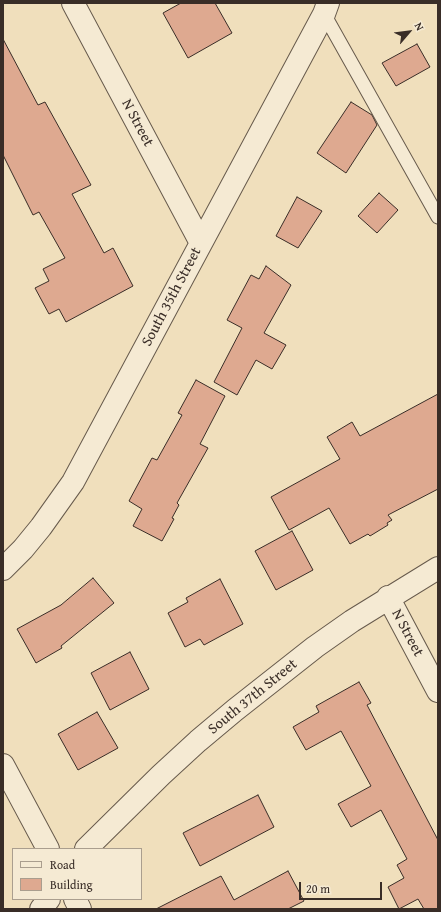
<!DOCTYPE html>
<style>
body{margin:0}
#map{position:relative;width:441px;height:912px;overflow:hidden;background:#f0dfbc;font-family:"Gentium Book Plus",serif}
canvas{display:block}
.frame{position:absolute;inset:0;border:4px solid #392d27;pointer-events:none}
.legend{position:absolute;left:12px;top:848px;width:130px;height:52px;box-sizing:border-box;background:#f5ead3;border:1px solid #aa9e8e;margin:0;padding:5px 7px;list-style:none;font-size:12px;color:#392d27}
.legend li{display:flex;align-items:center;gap:8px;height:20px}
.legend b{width:20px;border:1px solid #aa9e8e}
.north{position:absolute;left:389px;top:12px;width:40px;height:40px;-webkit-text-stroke:3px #f5ead3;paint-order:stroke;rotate:62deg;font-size:11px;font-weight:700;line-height:16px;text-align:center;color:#392d27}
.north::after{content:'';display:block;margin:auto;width:14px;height:18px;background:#392d27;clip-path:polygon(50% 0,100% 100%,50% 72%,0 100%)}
.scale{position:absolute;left:299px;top:882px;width:83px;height:18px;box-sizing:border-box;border:2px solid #392d27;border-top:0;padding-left:5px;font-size:12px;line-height:14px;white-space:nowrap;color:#392d27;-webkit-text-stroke:3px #f5ead3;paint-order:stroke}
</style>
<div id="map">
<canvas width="441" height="912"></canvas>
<div class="frame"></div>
<ul class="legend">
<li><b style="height:5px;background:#f5ead3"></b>Road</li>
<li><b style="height:11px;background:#dea990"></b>Building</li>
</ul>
<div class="north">N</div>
<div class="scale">20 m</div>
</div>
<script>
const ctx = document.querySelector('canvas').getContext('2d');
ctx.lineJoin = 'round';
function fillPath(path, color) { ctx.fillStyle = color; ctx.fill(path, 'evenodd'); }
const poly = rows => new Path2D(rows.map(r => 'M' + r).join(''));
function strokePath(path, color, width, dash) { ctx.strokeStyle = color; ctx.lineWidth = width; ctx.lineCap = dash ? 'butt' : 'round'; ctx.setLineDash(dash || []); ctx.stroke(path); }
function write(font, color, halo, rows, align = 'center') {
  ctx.font = font + ' "Gentium Book Plus",serif'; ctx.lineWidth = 3; ctx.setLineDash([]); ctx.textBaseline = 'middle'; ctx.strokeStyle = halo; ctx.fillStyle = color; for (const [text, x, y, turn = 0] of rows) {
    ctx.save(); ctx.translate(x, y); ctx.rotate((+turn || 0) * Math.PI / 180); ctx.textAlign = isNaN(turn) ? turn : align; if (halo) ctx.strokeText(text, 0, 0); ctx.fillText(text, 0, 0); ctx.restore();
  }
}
const building = poly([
 [181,3,215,3,232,33,188,58,163,13,181,3],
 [3,39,38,105,45,102,91,185,72,194,104,253,113,248,133,286,66,322,59,309,49,314,35,288,49,281,43,269,65,258,39,212,33,215,3,155,3,39],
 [417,44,430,67,396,86,382,63,417,44],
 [351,102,372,115,377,125,346,173,317,153,351,102],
 [379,193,398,210,377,233,358,216,379,193],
 [297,197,322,211,298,248,276,236,297,197],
 [266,266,291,285,264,333,286,345,272,369,256,360,237,395,214,382,242,328,227,320,251,275,259,279,266,266],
 [196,380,225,396,200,444,208,448,177,503,179,505,172,518,174,519,162,541,133,526,142,509,129,501,152,458,157,460,182,415,178,413,196,380],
 [438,394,438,489,388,515,392,520,387,523,388,525,370,536,368,534,350,544,329,508,289,530,271,497,340,459,327,437,352,422,360,436,438,394],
 [292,531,313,570,276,590,255,551,292,531],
 [93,578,114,603,61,646,62,648,36,663,17,629,61,605,93,578],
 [220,579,243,624,204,645,200,639,185,647,168,613,188,602,186,598,220,579],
 [130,652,149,689,110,710,91,673,130,652],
 [359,682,371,703,367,705,438,840,438,909,424,909,418,899,399,909,388,887,404,878,397,865,407,859,381,810,351,827,338,804,371,786,341,731,306,750,293,727,319,712,316,706,359,682],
 [97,712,118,748,78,770,58,734,97,712],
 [258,795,274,827,200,866,183,833,258,795],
 [288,871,304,901,288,909,156,909,221,876,234,900,288,871]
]);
const service = poly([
 [324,14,438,217]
]);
const minor = poly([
 [73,3,201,243],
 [3,569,23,549,41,527,73,482,324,14,328,3],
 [388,597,438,691],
 [3,765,48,849],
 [86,849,161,775,198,741,235,710,315,647,352,621,438,568],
 [75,899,80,909],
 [41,909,49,899]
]);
const streetNames = [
 ["N Street",137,123,62],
 ["South 35th Street",172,297,-62],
 ["N Street",407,633,62],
 ["South 37th Street",253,697,-39]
];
fillPath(building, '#dea990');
strokePath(building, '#392d27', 1);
strokePath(service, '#675a4c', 15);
strokePath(minor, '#675a4c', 24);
strokePath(service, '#f5ead3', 13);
strokePath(minor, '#f5ead3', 22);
write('15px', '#392d27', '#f5ead3', streetNames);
</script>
